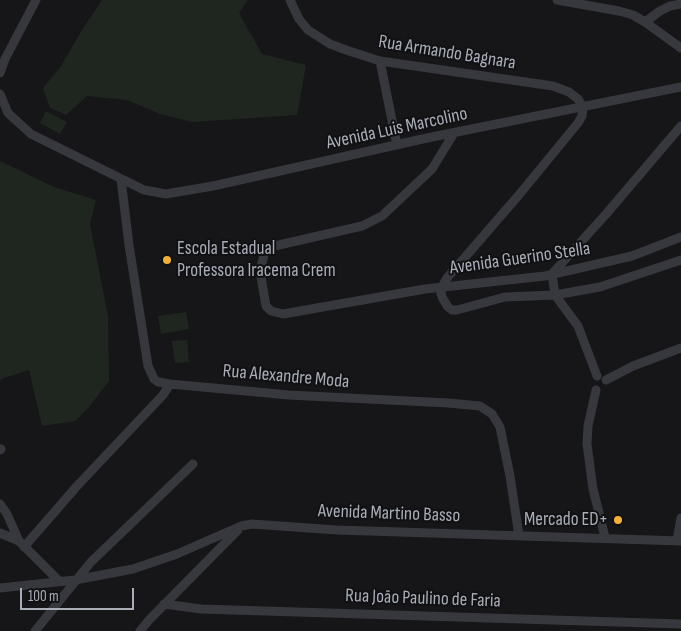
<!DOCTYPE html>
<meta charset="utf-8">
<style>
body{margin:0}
#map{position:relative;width:681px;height:631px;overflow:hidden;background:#161618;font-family:"Sofia Sans Condensed",sans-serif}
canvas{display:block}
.scale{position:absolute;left:20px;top:588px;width:114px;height:22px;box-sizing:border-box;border:2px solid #a8adb8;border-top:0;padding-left:6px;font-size:15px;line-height:18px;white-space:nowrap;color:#a8adb8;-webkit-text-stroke:4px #111113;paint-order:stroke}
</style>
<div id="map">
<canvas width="681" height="631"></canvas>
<div class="scale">100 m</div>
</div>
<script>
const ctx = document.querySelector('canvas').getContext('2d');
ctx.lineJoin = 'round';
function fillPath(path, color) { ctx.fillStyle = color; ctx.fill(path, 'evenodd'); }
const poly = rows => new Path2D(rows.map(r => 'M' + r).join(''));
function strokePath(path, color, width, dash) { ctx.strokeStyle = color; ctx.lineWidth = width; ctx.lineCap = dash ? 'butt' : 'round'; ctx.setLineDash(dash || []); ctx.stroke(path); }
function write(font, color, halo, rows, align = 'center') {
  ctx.font = font + ' "Sofia Sans Condensed",sans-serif'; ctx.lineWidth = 4; ctx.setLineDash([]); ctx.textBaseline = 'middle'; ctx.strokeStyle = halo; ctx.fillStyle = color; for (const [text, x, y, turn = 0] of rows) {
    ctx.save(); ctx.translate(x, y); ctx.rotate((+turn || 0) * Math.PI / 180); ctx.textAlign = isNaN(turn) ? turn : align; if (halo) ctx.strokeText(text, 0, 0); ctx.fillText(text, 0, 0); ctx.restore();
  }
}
const green = poly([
 [102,0,248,0,239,13,262,54,306,65,297,115,192,122,160,114,127,100,87,96,66,115,50,108,43,88,61,66,82,30],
 [46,111,67,122,60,134,40,123],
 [0,161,54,187,96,200,90,224,108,316,109,381,89,407,75,421,42,426,29,370,1,379,0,382],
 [186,312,189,329,161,334,158,316],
 [187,340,189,362,175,363,172,341]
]);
const minor = poly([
 [290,0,299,19,308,30,330,44,349,51,380,61,553,86,569,92,578,99,583,107,582,116,578,123,518,196,447,278,442,287,441,294,443,299,448,307,452,310,457,310,505,297,555,295,600,287,681,260],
 [557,0,619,11,633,15,645,22,681,48],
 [645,22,660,11,670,6,681,4],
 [380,61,397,145],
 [0,73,5,59,36,0],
 [0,94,8,113,31,134,144,190,166,194,213,186,427,138,681,87],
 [454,133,432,169,382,216,362,226,270,247,265,251,260,271,266,306,271,311,283,314,425,289,545,276,632,256,681,237],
 [121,179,129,245,148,366,154,379,158,382,170,384,289,395,448,403,480,406,492,414,500,427,510,476,519,536],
 [597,376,578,326,555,295,552,274,607,213,681,126],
 [606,380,633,366,681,348],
 [596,390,588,426,587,444,593,489,605,537],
 [0,450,1,449],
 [0,504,7,514,19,541,59,581],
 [0,533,19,541],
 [677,540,681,518],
 [24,547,77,486,163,395,170,384],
 [0,588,75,580,133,569,177,554,241,526,252,524,337,530,681,541],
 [164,604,201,609,681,624],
 [35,631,91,562,193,464],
 [140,631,149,620,238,530]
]);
const markers = [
 [167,260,5,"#f2b134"],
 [618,520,5,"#f2b134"]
];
const streetNames = [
 ["Rua Armando Bagnara",447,53,9],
 ["Avenida Luis Marcolino",397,129,-12],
 ["Avenida Guerino Stella",520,259,-8],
 ["Rua Alexandre Moda",286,377,5],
 ["Avenida Martino Basso",389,514,2],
 ["Rua João Paulino de Faria",423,599,2]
];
const poiNames = [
 ["Escola Estadual",177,249],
 ["Professora Iracema Crem",177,271],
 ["Mercado ED+",608,520,"right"]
];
fillPath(green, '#1e261f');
strokePath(minor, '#37383d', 9);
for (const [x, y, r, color] of markers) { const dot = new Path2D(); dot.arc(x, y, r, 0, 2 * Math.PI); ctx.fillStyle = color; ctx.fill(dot); strokePath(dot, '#111113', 2); }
write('19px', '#a8adb8', '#111113', streetNames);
write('19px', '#a8adb8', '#111113', poiNames, 'left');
</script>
